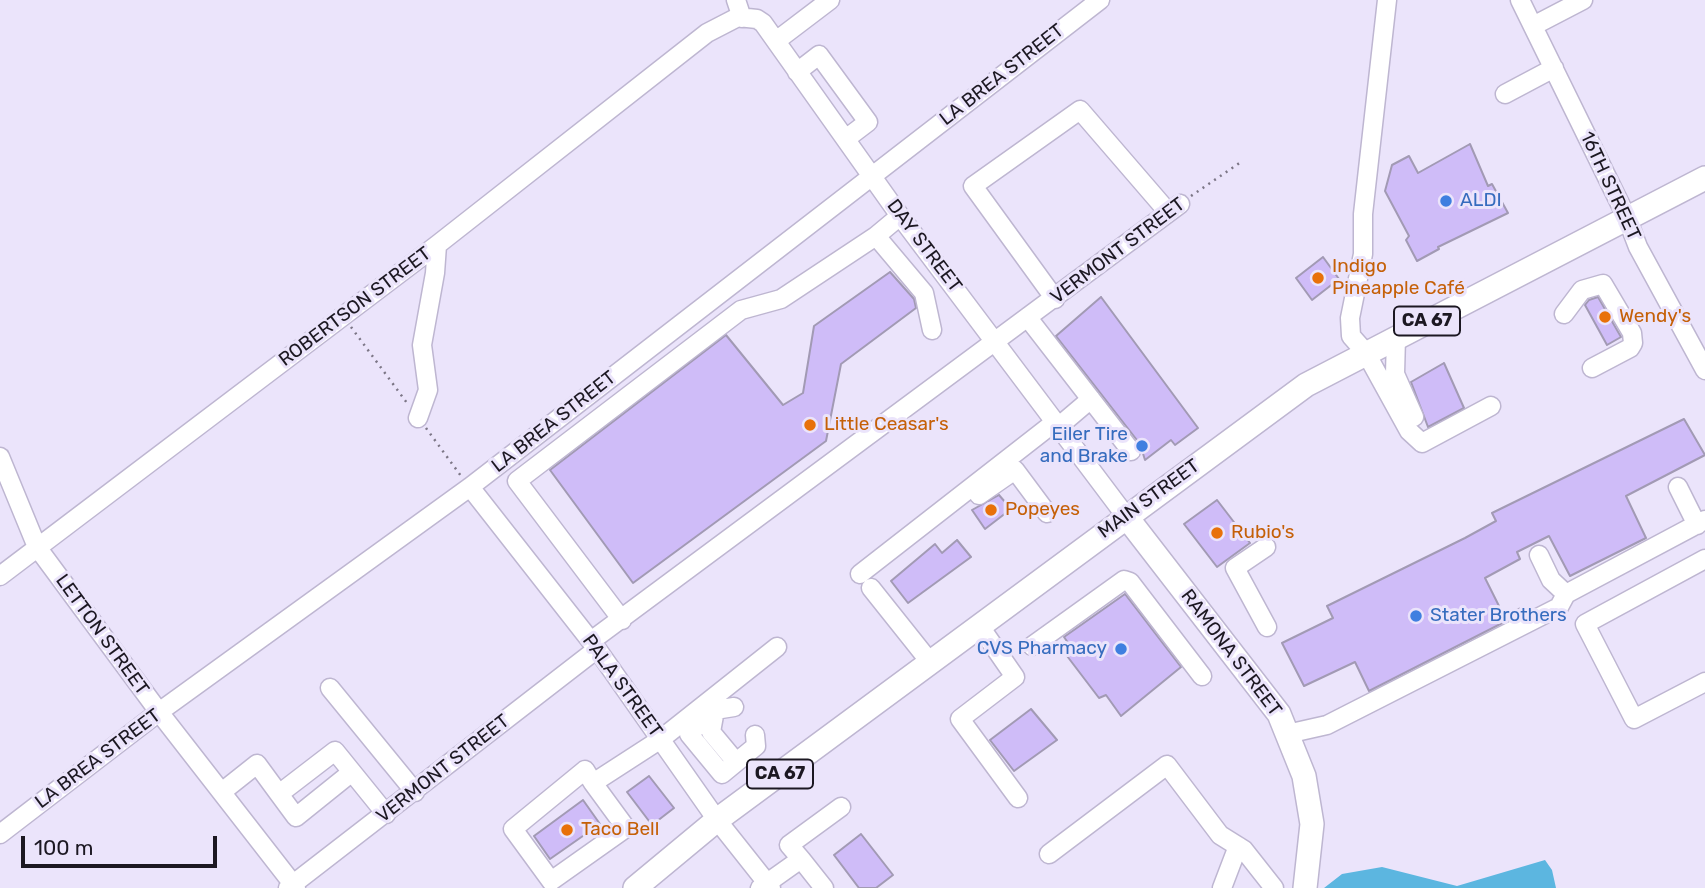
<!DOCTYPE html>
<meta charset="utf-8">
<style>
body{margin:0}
#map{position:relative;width:1705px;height:888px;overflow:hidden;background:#ebe4fb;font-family:Rubik,sans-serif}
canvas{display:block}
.scale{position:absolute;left:21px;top:836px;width:196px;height:32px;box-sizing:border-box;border:4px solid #1c1822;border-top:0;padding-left:9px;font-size:21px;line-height:24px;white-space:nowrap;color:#1c1822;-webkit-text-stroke:5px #ebe4fb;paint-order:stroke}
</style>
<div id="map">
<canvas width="1705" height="888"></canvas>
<div class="scale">100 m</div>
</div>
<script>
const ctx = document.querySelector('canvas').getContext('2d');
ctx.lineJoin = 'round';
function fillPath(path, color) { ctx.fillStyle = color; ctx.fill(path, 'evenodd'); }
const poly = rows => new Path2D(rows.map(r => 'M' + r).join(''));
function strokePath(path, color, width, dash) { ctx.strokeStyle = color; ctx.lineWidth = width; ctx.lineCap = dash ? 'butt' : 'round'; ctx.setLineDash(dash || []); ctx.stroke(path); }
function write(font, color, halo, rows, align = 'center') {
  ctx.font = font + ' Rubik,sans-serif'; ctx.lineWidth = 6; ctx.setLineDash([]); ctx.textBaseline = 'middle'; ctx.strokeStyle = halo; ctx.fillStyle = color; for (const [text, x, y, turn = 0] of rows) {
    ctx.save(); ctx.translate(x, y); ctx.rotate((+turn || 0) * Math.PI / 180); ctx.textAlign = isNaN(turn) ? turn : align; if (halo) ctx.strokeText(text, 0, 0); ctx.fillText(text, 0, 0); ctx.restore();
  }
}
const water = poly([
 [1545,860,1552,870,1556,888,1324,888,1342,874,1382,867,1457,886]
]);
const building = poly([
 [1470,144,1488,186,1492,184,1508,213,1438,247,1439,249,1417,261,1406,240,1409,236,1385,191,1392,165,1409,156,1418,173,1470,144],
 [1323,257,1339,279,1312,300,1296,278,1323,257],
 [890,272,914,299,916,308,841,364,826,441,633,583,550,470,726,335,783,405,803,393,814,326,890,272],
 [1101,297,1198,428,1175,445,1171,440,1145,460,1140,444,1056,336,1101,297],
 [1598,297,1621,337,1607,345,1585,305,1589,300,1598,297],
 [1444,363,1464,408,1428,427,1411,382,1444,363],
 [1684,419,1705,455,1626,496,1646,538,1570,576,1549,536,1517,552,1520,559,1485,578,1504,616,1521,608,1524,612,1369,691,1355,662,1304,686,1282,643,1333,618,1327,606,1465,538,1496,521,1492,513,1684,419],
 [999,495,1011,509,985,529,972,510,999,495],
 [1217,500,1250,543,1217,567,1184,524,1217,500],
 [957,540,971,557,908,603,891,581,935,544,942,553,957,540],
 [1125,594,1181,667,1121,716,1106,695,1099,698,1064,652,1071,647,1064,637,1125,594],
 [1031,709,1057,740,1014,771,990,740,1031,709],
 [649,776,674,808,652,825,627,792,649,776],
 [583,800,600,824,550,859,534,836,583,800],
 [861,834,893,875,876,888,859,888,834,855,861,834]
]);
const path = poly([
 [1191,196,1241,162],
 [351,327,407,403],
 [426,428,461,476]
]);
const minor = poly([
 [736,0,742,18],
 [1387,0,1363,214,1363,254,1350,318,1351,336,1366,353,1409,431,1422,443],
 [1520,0,1627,218,1638,247,1705,370],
 [1533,26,1583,0],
 [776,41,830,0],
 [797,72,819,55,868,122,847,138],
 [1505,94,1554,68],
 [900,216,876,236,924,293,932,330],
 [1055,299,973,186,1080,110,1168,212],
 [1564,314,1582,290,1603,284,1632,333,1633,343,1630,348,1592,368],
 [1028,318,1131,451],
 [1396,337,1395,374,1414,417],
 [418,418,428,390,422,345,435,273,437,245],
 [1058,427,1091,399],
 [1422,443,1491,406],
 [0,457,37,547,159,712,296,888],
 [470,487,597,649,717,820,771,888],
 [1678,487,1697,525],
 [979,495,1015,470,1047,513],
 [1266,547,1235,568,1267,627],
 [1539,555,1551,580,1566,594,1705,520],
 [1705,559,1585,624,1634,719,1705,682],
 [860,574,1055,422],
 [0,576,437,245,707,33,738,17,757,19,763,23,900,216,1125,515],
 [871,588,930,662],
 [622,620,517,481,741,310,781,299,876,236],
 [979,625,1015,677,960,719,1018,798],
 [591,641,1180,204],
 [1032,646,1124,580,1130,582,1202,676],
 [330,688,415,792],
 [734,707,715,710,689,734,722,774,756,746,755,735],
 [715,710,711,732,736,762],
 [1287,734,1327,725,1559,607,1566,594],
 [593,783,585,770,513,829,551,881,626,828,593,783,661,739,777,647],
 [223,791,257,764,279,794,335,751,386,814],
 [279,794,296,817,352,772],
 [0,834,159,712,470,487,1100,0],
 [1049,854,1167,765,1220,835,1244,850,1274,888],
 [801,859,789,845,841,807],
 [288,888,597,649],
 [760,888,801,859,824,888],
 [1222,888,1238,846]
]);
const major = poly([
 [1125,515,1279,714,1304,776,1312,824,1305,888],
 [635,888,717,820,1306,385,1705,178]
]);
const markers = [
 [1446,201,7,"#3f7fe0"],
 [1318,278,7,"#e8710a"],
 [1605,317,7,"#e8710a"],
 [810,425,7,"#e8710a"],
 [1142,446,7,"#3f7fe0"],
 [991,510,7,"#e8710a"],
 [1217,533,7,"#e8710a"],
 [1416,616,7,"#3f7fe0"],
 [1121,649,7,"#3f7fe0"],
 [567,830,7,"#e8710a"]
];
const shields = [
 [1427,321,66],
 [780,774,66]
];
const shieldNames = [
 ["CA 67",1427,321],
 ["CA 67",780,774]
];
const streetNames = [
 ["LA BREA STREET",1002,75,-38],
 ["16TH STREET",1610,186,65],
 ["DAY STREET",924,246,53],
 ["VERMONT STREET",1118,251,-37],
 ["ROBERTSON STREET",355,307,-37],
 ["LA BREA STREET",554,422,-38],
 ["MAIN STREET",1149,499,-36],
 ["LETTON STREET",102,635,54],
 ["RAMONA STREET",1231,653,53],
 ["PALA STREET",622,686,54],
 ["LA BREA STREET",98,759,-37],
 ["VERMONT STREET",443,769,-38]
];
const shopNames = [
 ["ALDI",1460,201],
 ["Eiler Tire",1128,435,"right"],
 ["and Brake",1128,457,"right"],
 ["Stater Brothers",1430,616],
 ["CVS Pharmacy",1107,649,"right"]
];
const foodNames = [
 ["Indigo",1332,267],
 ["Pineapple Café",1332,289],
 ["Wendy's",1619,317],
 ["Little Ceasar's",824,425],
 ["Popeyes",1005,510],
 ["Rubio's",1231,533],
 ["Taco Bell",581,830]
];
fillPath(water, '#5cb6e0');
fillPath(building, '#cfbcf8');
strokePath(building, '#a29ab4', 2);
strokePath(minor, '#beb6d1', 21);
strokePath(major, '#beb6d1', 26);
strokePath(path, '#7c7686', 2.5, [2, 5]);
strokePath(minor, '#fff', 18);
strokePath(major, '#fff', 23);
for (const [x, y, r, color] of markers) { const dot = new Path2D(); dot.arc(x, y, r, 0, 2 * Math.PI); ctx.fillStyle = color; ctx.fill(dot); strokePath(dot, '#ebe4fb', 2.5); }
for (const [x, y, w] of shields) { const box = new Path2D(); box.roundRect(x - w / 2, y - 14.5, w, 29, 5); ctx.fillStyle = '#ebe4fb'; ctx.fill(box); strokePath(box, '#1c1822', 2); }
write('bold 18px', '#1c1822', null, shieldNames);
write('19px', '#1c1822', '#ebe4fb', streetNames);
write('19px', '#366cbe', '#ebe4fb', shopNames, 'left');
write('19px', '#c56008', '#ebe4fb', foodNames, 'left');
</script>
